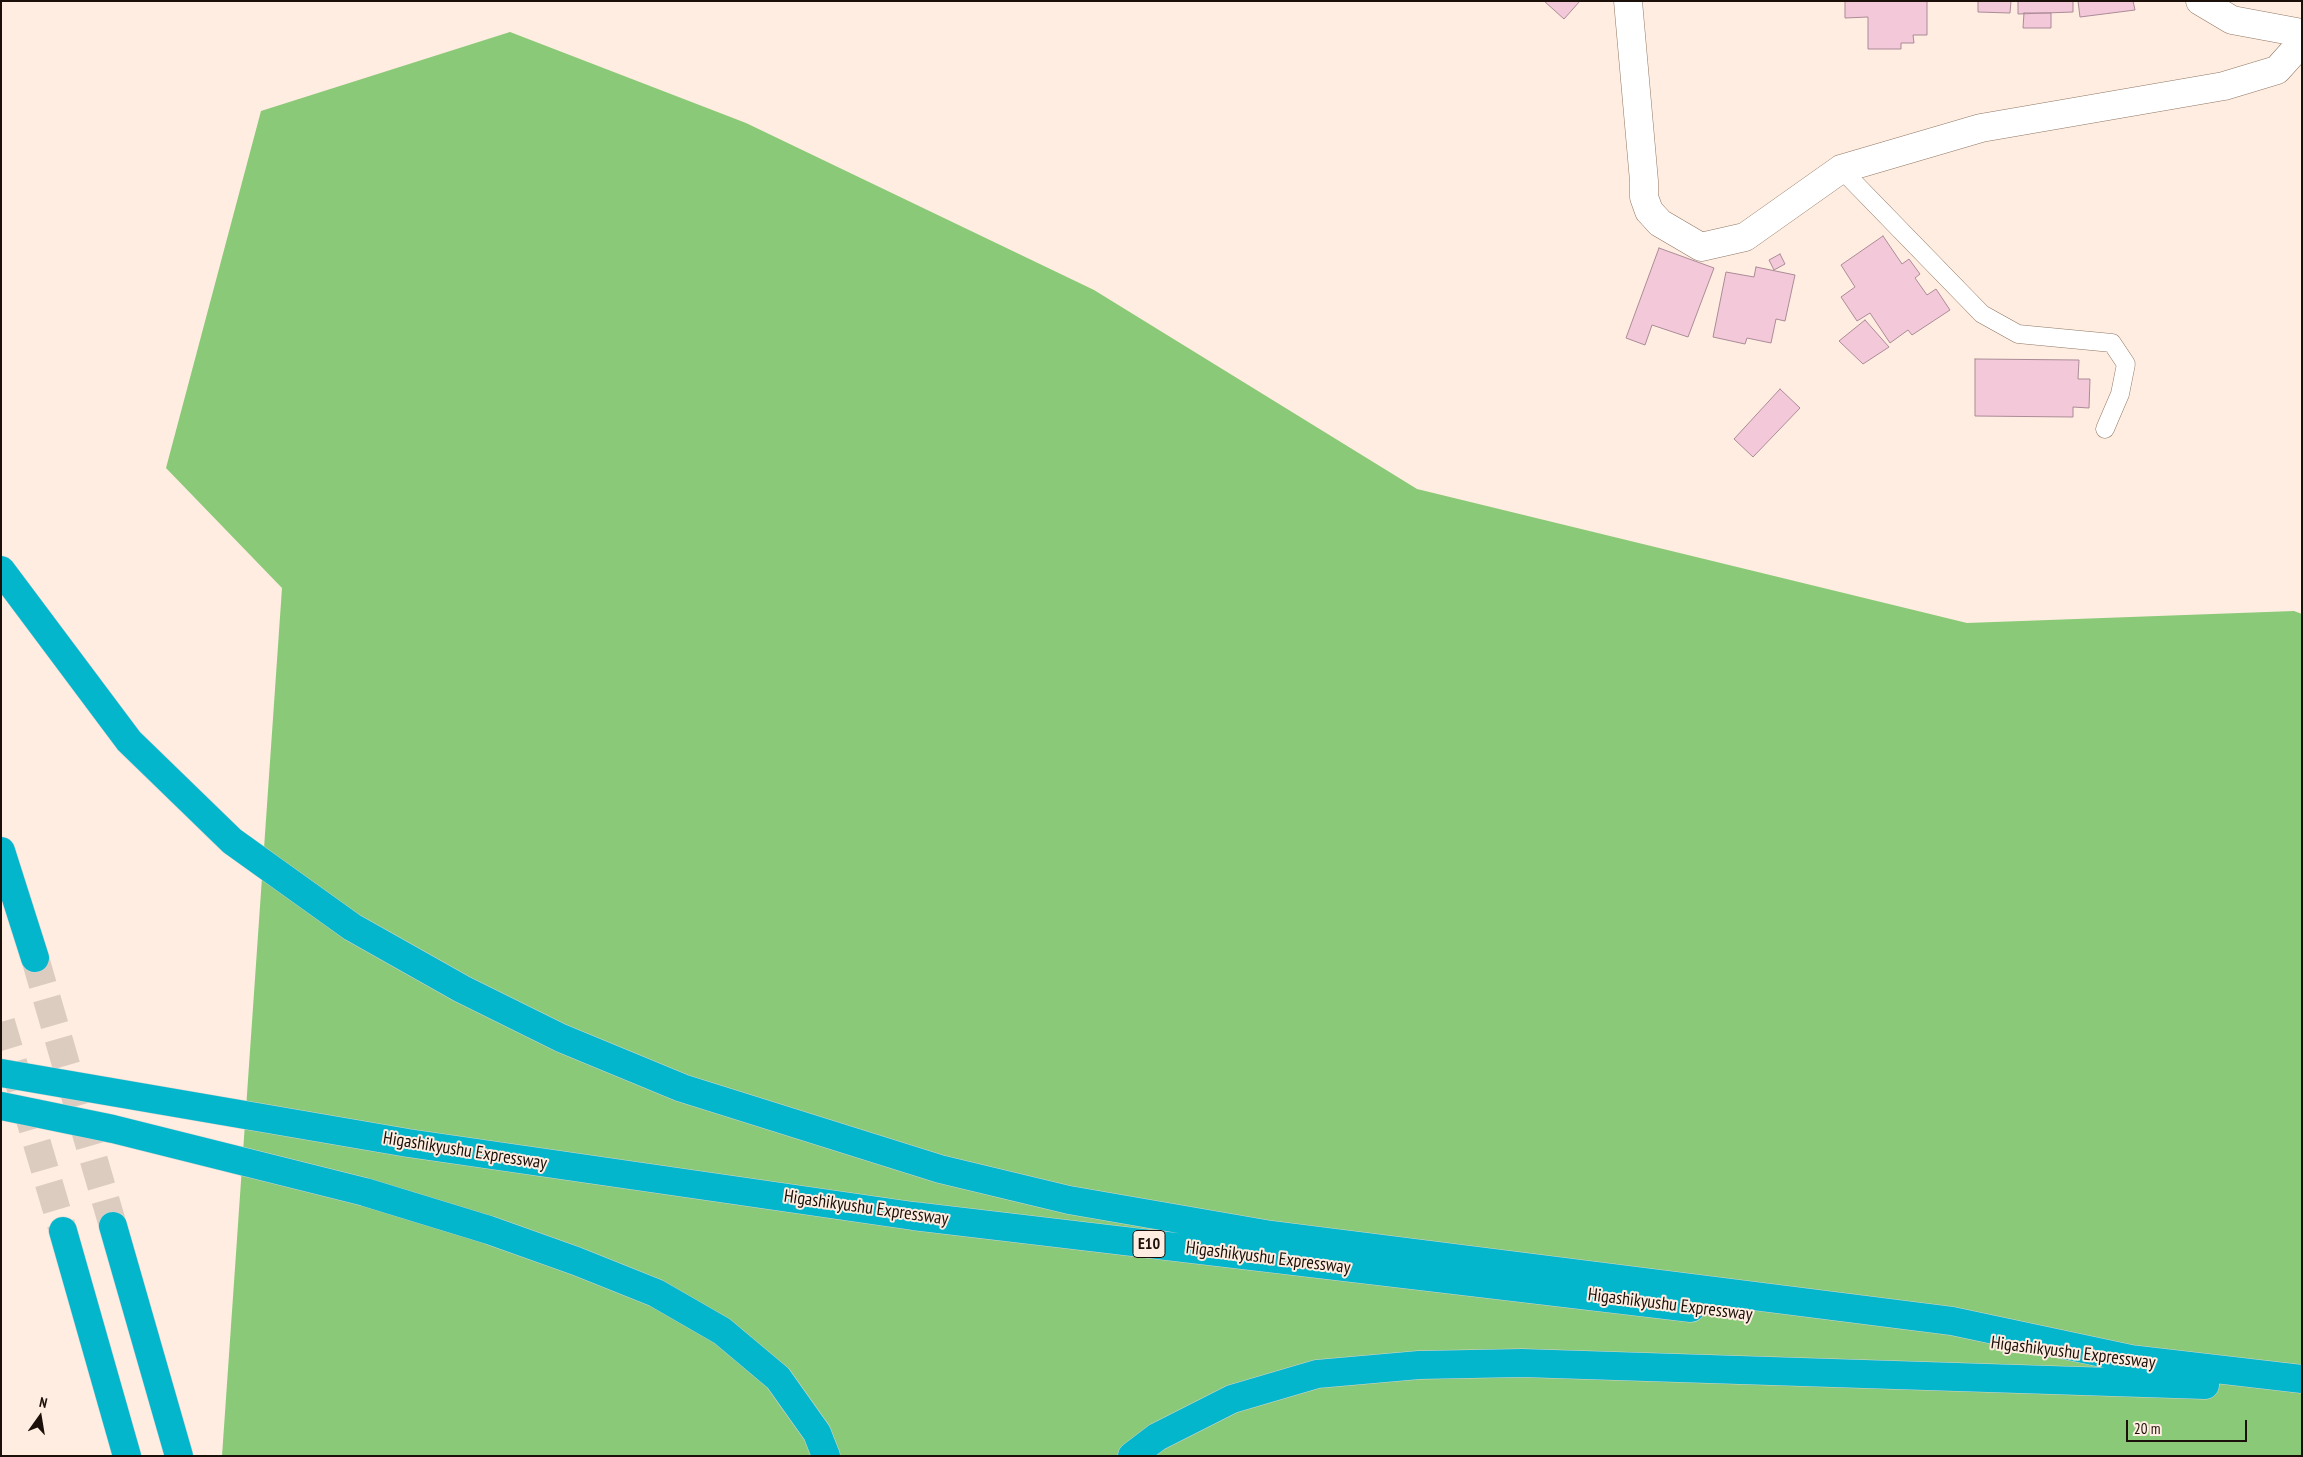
<!DOCTYPE html>
<style>
body{margin:0}
#map{position:relative;width:2303px;height:1457px;overflow:hidden;background:#feede0;font-family:"PT Sans Narrow",sans-serif}
canvas{display:block}
.frame{position:absolute;inset:0;border:2px solid #1b110a;pointer-events:none}
.north{position:absolute;left:15px;top:1392px;width:50px;height:50px;-webkit-text-stroke:4px #feede0;paint-order:stroke;rotate:13deg;font-size:14px;font-weight:700;line-height:20px;text-align:center;color:#1b110a}
.north::after{content:'';display:block;margin:auto;width:18px;height:22px;background:#1b110a;clip-path:polygon(50% 0,100% 100%,50% 72%,0 100%)}
.scale{position:absolute;left:2126px;top:1420px;width:121px;height:22px;box-sizing:border-box;border:2px solid #1b110a;border-top:0;padding-left:6px;font-size:15px;line-height:18px;white-space:nowrap;color:#1b110a;-webkit-text-stroke:4px #feede0;paint-order:stroke}
</style>
<div id="map">
<canvas width="2303" height="1457"></canvas>
<div class="frame"></div>
<div class="north">N</div>
<div class="scale">20 m</div>
</div>
<script>
const ctx = document.querySelector('canvas').getContext('2d');
ctx.lineJoin = 'round';
function fillPath(path, color) { ctx.fillStyle = color; ctx.fill(path, 'evenodd'); }
const poly = rows => new Path2D(rows.map(r => 'M' + r).join(''));
function strokePath(path, color, width, dash) { ctx.strokeStyle = color; ctx.lineWidth = width; ctx.lineCap = dash ? 'butt' : 'round'; ctx.setLineDash(dash || []); ctx.stroke(path); }
function write(font, color, halo, rows, align = 'center') {
  ctx.font = font + ' "PT Sans Narrow",sans-serif'; ctx.lineWidth = 4; ctx.setLineDash([]); ctx.textBaseline = 'middle'; ctx.strokeStyle = halo; ctx.fillStyle = color; for (const [text, x, y, turn = 0] of rows) {
    ctx.save(); ctx.translate(x, y); ctx.rotate((+turn || 0) * Math.PI / 180); ctx.textAlign = isNaN(turn) ? turn : align; if (halo) ctx.strokeText(text, 0, 0); ctx.fillText(text, 0, 0); ctx.restore();
  }
}
const forest = poly([
 [510,32,746,123,1094,290,1417,489,1967,623,2294,611,2302,614,2302,1456,222,1456,282,588,166,468,261,111]
]);
const building = poly([
 [1544,1,1580,1,1564,19,1544,1],
 [1845,1,1927,1,1927,35,1913,35,1914,43,1901,43,1901,49,1868,49,1868,17,1845,18,1845,1],
 [1978,1,2011,1,2010,13,1978,12,1978,1],
 [2018,1,2073,1,2073,12,2018,14,2018,1],
 [2078,1,2133,1,2135,10,2080,17,2078,1],
 [2024,13,2051,13,2051,28,2023,28,2024,13],
 [1883,236,1902,264,1909,259,1920,274,1915,278,1927,295,1936,289,1950,310,1912,335,1908,330,1890,343,1870,313,1857,321,1841,297,1855,287,1841,265,1883,236],
 [1659,248,1714,268,1688,337,1652,325,1645,345,1626,338,1659,248],
 [1780,254,1785,264,1774,270,1769,260,1780,254],
 [1756,267,1795,275,1785,321,1776,319,1771,343,1747,338,1745,344,1713,337,1726,272,1754,277,1756,267],
 [1865,320,1889,347,1863,364,1839,341,1865,320],
 [1975,359,2079,360,2078,379,2090,379,2089,408,2073,407,2073,417,1975,416,1975,359],
 [1780,389,1800,408,1753,457,1734,439,1780,389]
]);
const motorwayTunnel = poly([
 [35,958,113,1226],
 [1,1022,63,1231]
]);
const service = poly([
 [1841,169,1982,314,2018,334,2112,343,2126,364,2120,394,2105,429]
]);
const minor = poly([
 [1628,1,1644,181,1644,197,1649,211,1660,223,1701,247,1745,237,1841,169,1981,128,2224,86,2277,70,2302,42],
 [2200,1,2232,20,2302,33]
]);
const motorway = poly([
 [1,570,129,741,232,841,352,927,462,989,561,1038,682,1088,940,1169,1069,1200,1271,1235,1952,1321,2140,1361],
 [1,851,35,958],
 [1,1073,408,1143,913,1216,1691,1308],
 [1,1106,113,1129,365,1192,489,1230,576,1261,656,1293,722,1331,778,1378,817,1433,826,1456],
 [113,1226,179,1456],
 [63,1231,127,1456],
 [2121,1358,2302,1379],
 [1132,1456,1157,1437,1232,1399,1317,1374,1419,1365,1522,1363,2205,1385]
]);
const shields = [
 [1149,1244,32]
];
const shieldNames = [
 ["E10",1149,1244]
];
const streetNames = [
 ["Higashikyushu Expressway",465,1151,9],
 ["Higashikyushu Expressway",866,1208,8],
 ["Higashikyushu Expressway",1268,1258,7],
 ["Higashikyushu Expressway",1670,1305,7],
 ["Higashikyushu Expressway",2073,1353,7]
];
fillPath(forest, '#89c977');
fillPath(building, '#f3c8d8');
strokePath(building, '#ab8b97', 1);
strokePath(motorwayTunnel, '#dcccc0', 28, [28, 14]);
strokePath(service, '#907764', 19);
strokePath(minor, '#907764', 29);
strokePath(motorway, '#d6d4d3', 29);
strokePath(service, '#fff', 18);
strokePath(minor, '#fff', 28);
strokePath(motorway, '#04b6cc', 28);
for (const [x, y, w] of shields) { const box = new Path2D(); box.roundRect(x - w / 2, y - 13.5, w, 27, 4); ctx.fillStyle = '#feede0'; ctx.fill(box); strokePath(box, '#1b110a', 1); }
write('bold 16px', '#1b110a', null, shieldNames);
write('18px', '#1b110a', '#feede0', streetNames);
</script>
